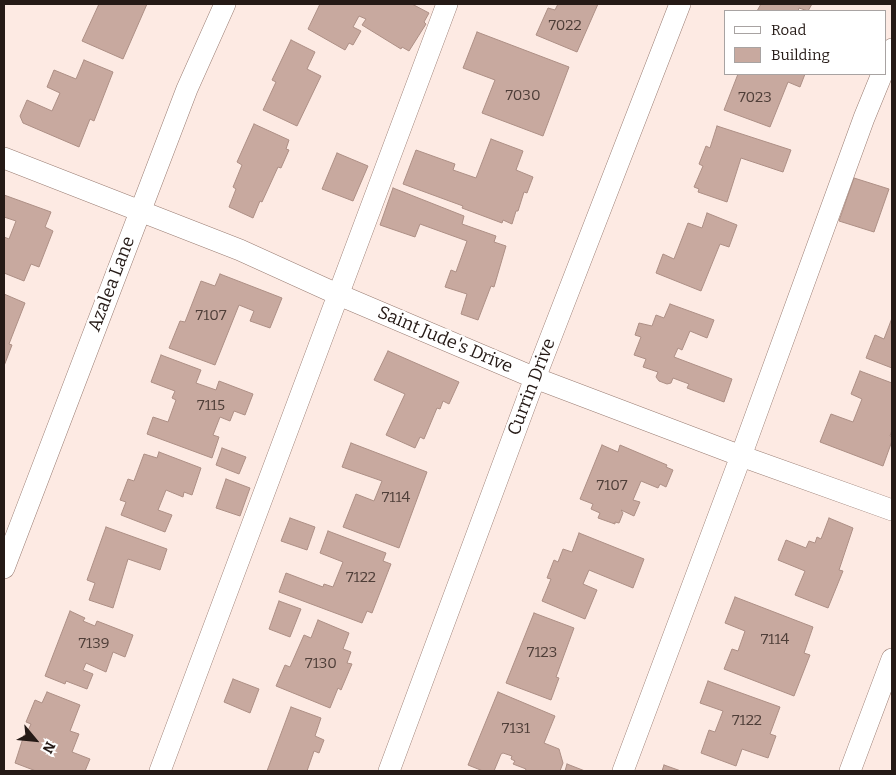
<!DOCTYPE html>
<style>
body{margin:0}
#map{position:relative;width:896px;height:775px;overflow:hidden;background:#fdeae3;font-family:Bitter,serif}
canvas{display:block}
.frame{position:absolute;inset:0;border:5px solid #251a16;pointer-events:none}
.legend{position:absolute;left:724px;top:10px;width:162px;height:65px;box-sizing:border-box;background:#fff;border:1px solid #a8a3a2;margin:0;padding:6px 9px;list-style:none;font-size:15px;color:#251a16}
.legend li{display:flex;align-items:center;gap:10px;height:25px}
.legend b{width:25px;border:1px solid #a8a3a2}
.north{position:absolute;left:10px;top:715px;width:50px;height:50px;-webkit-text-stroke:4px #fff;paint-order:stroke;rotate:118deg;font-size:14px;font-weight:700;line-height:20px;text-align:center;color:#251a16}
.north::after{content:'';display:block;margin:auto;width:18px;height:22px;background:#251a16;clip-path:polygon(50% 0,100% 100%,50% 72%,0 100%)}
</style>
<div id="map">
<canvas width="896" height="775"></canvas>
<div class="frame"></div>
<ul class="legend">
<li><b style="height:6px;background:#fff"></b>Road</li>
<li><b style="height:14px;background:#c8a99f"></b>Building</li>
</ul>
<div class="north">N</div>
</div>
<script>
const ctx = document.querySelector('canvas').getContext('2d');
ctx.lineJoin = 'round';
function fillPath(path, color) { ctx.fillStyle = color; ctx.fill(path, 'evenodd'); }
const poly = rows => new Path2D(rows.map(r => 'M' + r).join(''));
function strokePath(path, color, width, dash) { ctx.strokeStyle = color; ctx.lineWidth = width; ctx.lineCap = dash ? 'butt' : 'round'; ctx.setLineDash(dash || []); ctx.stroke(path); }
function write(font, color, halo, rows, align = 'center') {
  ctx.font = font + ' Bitter,serif'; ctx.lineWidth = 5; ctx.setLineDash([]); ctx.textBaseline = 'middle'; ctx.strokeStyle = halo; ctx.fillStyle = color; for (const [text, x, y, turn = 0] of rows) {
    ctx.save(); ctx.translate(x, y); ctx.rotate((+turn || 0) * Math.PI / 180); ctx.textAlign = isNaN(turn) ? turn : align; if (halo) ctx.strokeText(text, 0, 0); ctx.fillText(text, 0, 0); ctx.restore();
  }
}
const building = poly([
 [99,4,147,4,123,59,82,41,99,4],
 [320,4,412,4,429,13,424,22,426,24,409,51,402,47,401,49,362,25,366,19,359,16,353,27,361,31,353,45,349,43,345,50,308,29,320,4],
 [558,4,598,4,577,52,536,35,548,8,555,10,558,4],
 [761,4,812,4,808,11,799,8,798,11,757,11,761,4],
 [477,32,569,67,543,136,482,113,495,80,463,68,477,32],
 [291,40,315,52,307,69,321,76,297,126,263,110,276,82,272,80,291,40],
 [84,60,113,72,94,121,90,119,79,147,23,123,20,116,27,100,52,111,60,93,47,87,54,70,76,79,84,60],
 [738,74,805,74,800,87,788,82,770,127,724,110,738,74],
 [254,124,289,140,286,149,289,150,281,168,278,167,262,202,260,201,253,218,229,207,236,189,233,187,242,165,237,162,254,124],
 [717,126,791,150,783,172,741,158,727,202,698,192,699,189,694,187,703,166,699,164,706,146,710,148,717,126],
 [491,139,523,151,516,170,533,177,527,193,524,192,518,211,516,211,512,224,503,220,502,223,462,208,463,206,403,184,416,150,455,164,453,170,476,178,491,139],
 [337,153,368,166,353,201,322,189,337,153],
 [854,178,889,189,874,232,839,221,854,178],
 [393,188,464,216,462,224,496,236,494,242,506,246,494,287,491,286,478,320,461,314,467,294,445,287,451,270,456,272,467,241,420,224,415,237,380,225,393,188],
 [4,195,51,212,45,227,53,231,39,267,31,264,24,281,4,273,4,237,9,239,16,221,4,217,4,195],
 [707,213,737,225,729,247,720,244,701,291,656,273,663,254,674,259,688,223,702,228,707,213],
 [220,274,282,298,270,328,250,321,254,311,239,305,215,365,169,348,180,321,185,322,201,281,215,286,220,274],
 [4,294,25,303,9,344,12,345,4,366,4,294],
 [670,304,714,320,707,338,690,331,682,350,678,348,674,357,732,379,724,402,687,388,689,384,673,378,671,383,667,384,659,381,656,377,658,372,643,367,646,359,634,355,641,337,635,335,639,323,652,326,656,315,664,318,670,304],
 [892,318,892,368,866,358,875,335,884,339,892,318],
 [388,351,459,382,449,404,443,401,440,409,437,408,424,439,420,437,415,448,386,435,405,394,374,380,388,351],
 [161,355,201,370,196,383,216,390,219,381,253,394,245,415,234,411,230,421,220,417,213,435,219,437,212,458,147,434,153,417,168,422,176,400,172,398,175,391,151,382,161,355],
 [860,371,892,383,892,430,890,436,892,437,892,441,883,466,820,442,831,414,853,422,862,399,851,394,860,371],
 [351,443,427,472,399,548,343,527,356,494,374,501,382,481,342,467,351,443],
 [602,445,618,452,620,445,667,465,666,467,673,470,666,487,660,484,658,488,641,481,633,500,640,502,634,516,621,510,623,513,619,523,615,522,615,524,598,518,600,513,591,509,593,504,580,499,602,445],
 [222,448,246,457,239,474,216,465,222,448],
 [159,452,201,468,192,495,184,492,183,497,166,490,158,510,172,515,165,532,121,515,126,502,120,500,128,479,134,481,144,454,157,458,159,452],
 [226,479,250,488,240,516,216,508,226,479],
 [290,518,315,527,307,550,281,541,290,518],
 [829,518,853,528,839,570,843,571,828,608,795,595,805,571,778,560,786,540,806,548,809,541,815,543,817,537,821,539,829,518],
 [106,527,167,549,160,570,128,559,113,608,89,600,95,583,87,580,106,527],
 [328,531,386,553,383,561,391,564,372,613,367,611,362,623,279,592,286,573,323,587,324,584,333,587,343,562,320,553,328,531],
 [579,533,644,559,633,588,589,570,583,584,597,590,585,619,542,601,551,579,547,578,554,560,558,562,563,549,572,552,579,533],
 [735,597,813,627,804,653,810,655,794,696,724,669,732,649,738,651,745,631,725,623,735,597],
 [279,601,301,609,290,637,269,629,279,601],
 [70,611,85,618,83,621,95,626,97,621,133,635,125,657,113,652,106,672,86,663,83,670,93,674,87,689,66,681,65,684,45,676,70,611],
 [534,613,574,628,556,677,559,678,551,700,506,683,534,613],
 [318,620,349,633,343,649,351,652,347,663,352,664,341,690,338,688,330,708,276,686,285,665,290,667,304,635,311,638,318,620],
 [233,679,259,689,250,713,224,702,233,679],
 [708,681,780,707,770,734,776,736,768,758,742,749,736,766,701,753,709,730,715,732,723,711,700,703,708,681],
 [47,692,80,705,70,731,79,734,72,752,90,759,85,771,36,771,15,763,24,735,26,735,31,724,26,722,35,700,42,703,47,692],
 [498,692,555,716,544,743,559,749,563,763,560,771,525,771,526,769,513,764,515,761,511,759,512,756,503,753,501,754,494,771,483,771,468,765,498,692],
 [291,707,321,718,315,736,324,740,319,753,314,751,307,771,267,771,291,707],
 [567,764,585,771,565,771,567,764],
 [664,765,681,771,662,771,664,765]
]);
const minor = poly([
 [885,67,892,49],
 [4,158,240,250,337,294,535,378,741,456,892,510],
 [4,568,187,89,225,4],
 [160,771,447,4],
 [389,771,535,378,680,4],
 [623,771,741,456,864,118,882,74],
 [850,771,892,659]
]);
const numberNames = [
 ["7022",565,26],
 ["7030",523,96],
 ["7023",755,98],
 ["7107",211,316],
 ["7115",211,406],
 ["7107",612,486],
 ["7114",396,498],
 ["7122",361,578],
 ["7114",775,640],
 ["7139",94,644],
 ["7123",542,653],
 ["7130",321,664],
 ["7122",747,721],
 ["7131",516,729]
];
const streetNames = [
 ["Azalea Lane",112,284,-69],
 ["Saint Jude's Drive",445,340,23],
 ["Currin Drive",532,387,-69]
];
fillPath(building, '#c8a99f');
strokePath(building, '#ad8f85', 1);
strokePath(minor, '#997c72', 22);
strokePath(minor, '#fff', 21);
write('15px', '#4e3e38', null, numberNames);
write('18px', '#251a16', '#fff', streetNames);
</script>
